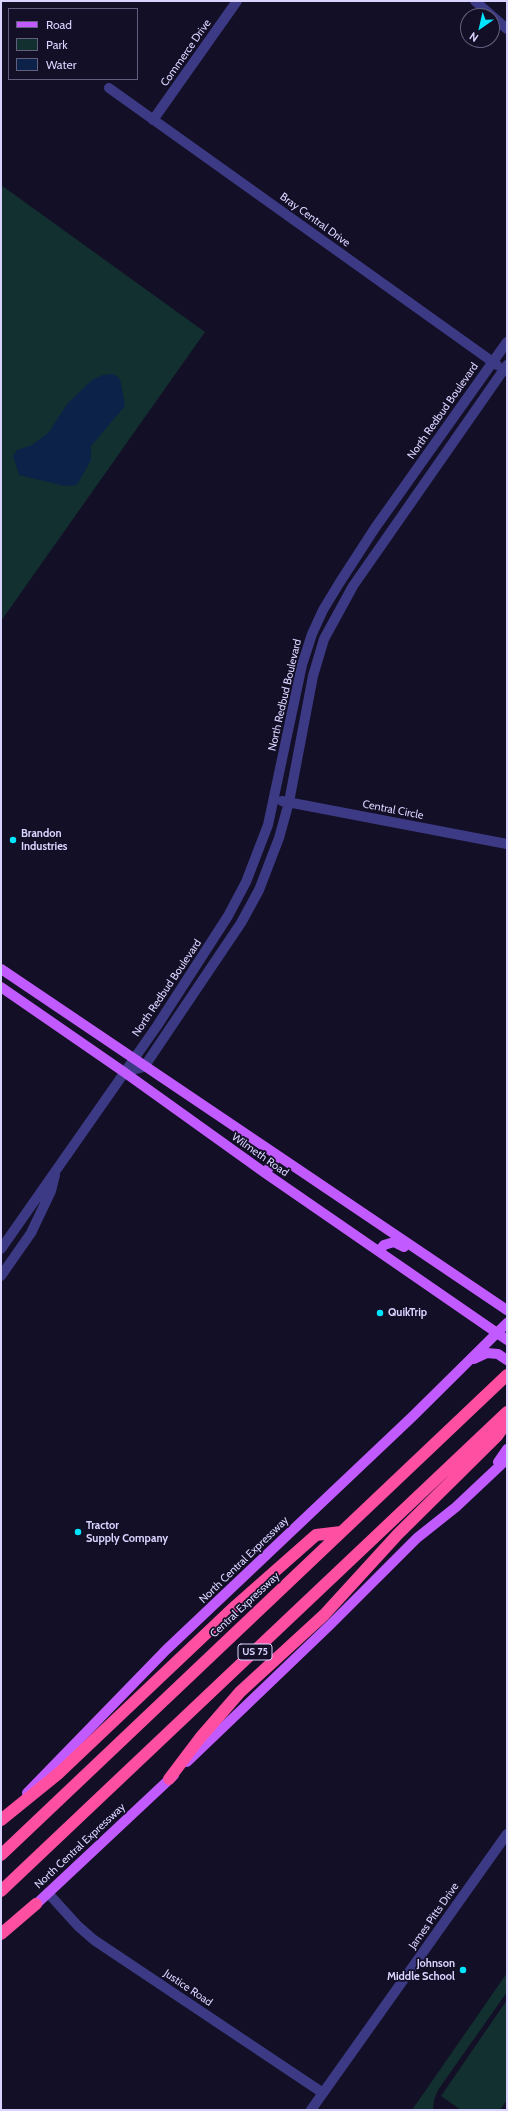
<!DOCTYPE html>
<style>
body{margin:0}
#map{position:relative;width:508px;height:2111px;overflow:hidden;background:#130f26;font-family:Cabin,sans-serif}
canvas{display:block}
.frame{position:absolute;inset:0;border:2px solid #d9d4ff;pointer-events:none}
.legend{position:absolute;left:8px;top:8px;width:130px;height:72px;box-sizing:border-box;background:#130f26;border:1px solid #625e7d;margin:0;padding:5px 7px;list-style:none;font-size:12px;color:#d9d4ff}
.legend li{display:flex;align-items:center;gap:8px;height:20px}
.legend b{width:20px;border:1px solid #625e7d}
.north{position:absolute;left:460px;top:8px;width:40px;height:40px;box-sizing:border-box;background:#130f26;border:1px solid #625e7d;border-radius:50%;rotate:214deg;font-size:11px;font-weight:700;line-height:16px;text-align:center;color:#d9d4ff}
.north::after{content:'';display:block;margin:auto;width:14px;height:18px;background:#00e5ff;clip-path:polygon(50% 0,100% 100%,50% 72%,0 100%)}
</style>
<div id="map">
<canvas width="508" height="2111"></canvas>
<div class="frame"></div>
<ul class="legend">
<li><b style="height:5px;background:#c25bff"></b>Road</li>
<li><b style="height:11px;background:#12302f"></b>Park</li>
<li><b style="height:11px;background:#0c2248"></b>Water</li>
</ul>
<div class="north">N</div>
</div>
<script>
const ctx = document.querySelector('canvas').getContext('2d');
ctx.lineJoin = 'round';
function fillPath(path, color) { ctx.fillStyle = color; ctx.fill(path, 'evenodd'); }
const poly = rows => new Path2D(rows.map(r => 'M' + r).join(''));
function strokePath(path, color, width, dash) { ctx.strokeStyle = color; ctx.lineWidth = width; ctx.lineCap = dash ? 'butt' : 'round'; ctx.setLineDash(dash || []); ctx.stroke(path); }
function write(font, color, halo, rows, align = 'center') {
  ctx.font = font + ' Cabin,sans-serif'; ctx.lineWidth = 3.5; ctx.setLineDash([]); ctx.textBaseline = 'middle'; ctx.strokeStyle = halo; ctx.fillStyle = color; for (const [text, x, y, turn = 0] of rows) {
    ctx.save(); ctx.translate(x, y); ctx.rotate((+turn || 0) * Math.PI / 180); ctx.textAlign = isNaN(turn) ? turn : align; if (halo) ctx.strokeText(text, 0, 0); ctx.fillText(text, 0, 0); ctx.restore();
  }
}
const green = poly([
 [1,185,205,332,1,621],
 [507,1973,507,1992,438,2090,434,2100,433,2110,412,2110],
 [507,2000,507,2100,500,2110,461,2110,441,2096]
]);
const water = poly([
 [113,374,118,377,121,383,125,406,91,446,91,460,77,485,65,486,19,475,13,456,17,450,32,445,49,432,67,404,92,380,103,375]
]);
const minor = poly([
 [475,1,507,29],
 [109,88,497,365],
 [153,120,237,1],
 [282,801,507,844],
 [124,1072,144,1067,241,923,259,890,279,838,289,802,313,676,324,639,353,586,507,365],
 [1,1249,157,1026,228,916,246,882,268,825,302,665,312,634,323,610,340,582,375,528,507,342],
 [1,1276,31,1233,51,1191,55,1175],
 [48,1893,78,1926,94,1940,323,2093],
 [311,2110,507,1834]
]);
const major = poly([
 [1,969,507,1310],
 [1,987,124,1072,265,1173,507,1340],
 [265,1173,277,1157],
 [379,1251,384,1245,394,1242,404,1247],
 [474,1359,487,1353,498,1354,507,1360],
 [498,1462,507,1449],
 [187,1762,330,1625,417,1538,456,1507,507,1459],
 [27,1793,166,1650,412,1417,507,1323],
 [31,1909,174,1775]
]);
const highway = poly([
 [169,1779,200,1738,240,1692,324,1615,398,1534,497,1436,507,1422],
 [1,1820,59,1773,231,1610,316,1535,341,1532],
 [1,1855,507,1375],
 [1,1891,507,1412],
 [1,1934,36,1904]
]);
const markers = [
 [13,840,4,"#00e5ff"],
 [380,1313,4,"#00e5ff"],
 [78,1532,4,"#00e5ff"],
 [463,1970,4,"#00e5ff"]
];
const shields = [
 [255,1652,34]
];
const shieldNames = [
 ["US 75",255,1652]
];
const streetNames = [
 ["Commerce Drive",186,53,-55],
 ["Bray Central Drive",315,220,36],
 ["North Redbud Boulevard",443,411,-55],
 ["North Redbud Boulevard",285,695,-77],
 ["Central Circle",393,810,11],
 ["North Redbud Boulevard",167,988,-56],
 ["Wilmeth Road",260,1155,35],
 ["North Central Expressway",244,1560,-44],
 ["Central Expressway",245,1605,-43],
 ["North Central Expressway",80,1846,-43],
 ["James Pitts Drive",434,1916,-55],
 ["Justice Road",188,1988,34]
];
const poiNames = [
 ["Brandon",21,834],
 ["Industries",21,847],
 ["QuikTrip",388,1313],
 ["Tractor",86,1526],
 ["Supply Company",86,1539],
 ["Johnson",455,1964,"right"],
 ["Middle School",455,1977,"right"]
];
fillPath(green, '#12302f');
fillPath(water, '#0c2248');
strokePath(minor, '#3d3a85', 10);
strokePath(major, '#c25bff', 10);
strokePath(highway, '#ff4fa3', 12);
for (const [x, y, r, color] of markers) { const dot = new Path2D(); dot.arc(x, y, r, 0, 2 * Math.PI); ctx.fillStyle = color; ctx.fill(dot); strokePath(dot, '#130f26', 1.5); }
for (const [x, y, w] of shields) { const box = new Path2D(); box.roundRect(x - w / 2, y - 8, w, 16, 3); ctx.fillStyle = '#130f26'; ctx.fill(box); strokePath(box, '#d9d4ff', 1); }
write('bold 10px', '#d9d4ff', null, shieldNames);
write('11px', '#d9d4ff', '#130f26', streetNames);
write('bold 11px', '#d9d4ff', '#130f26', poiNames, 'left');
</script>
